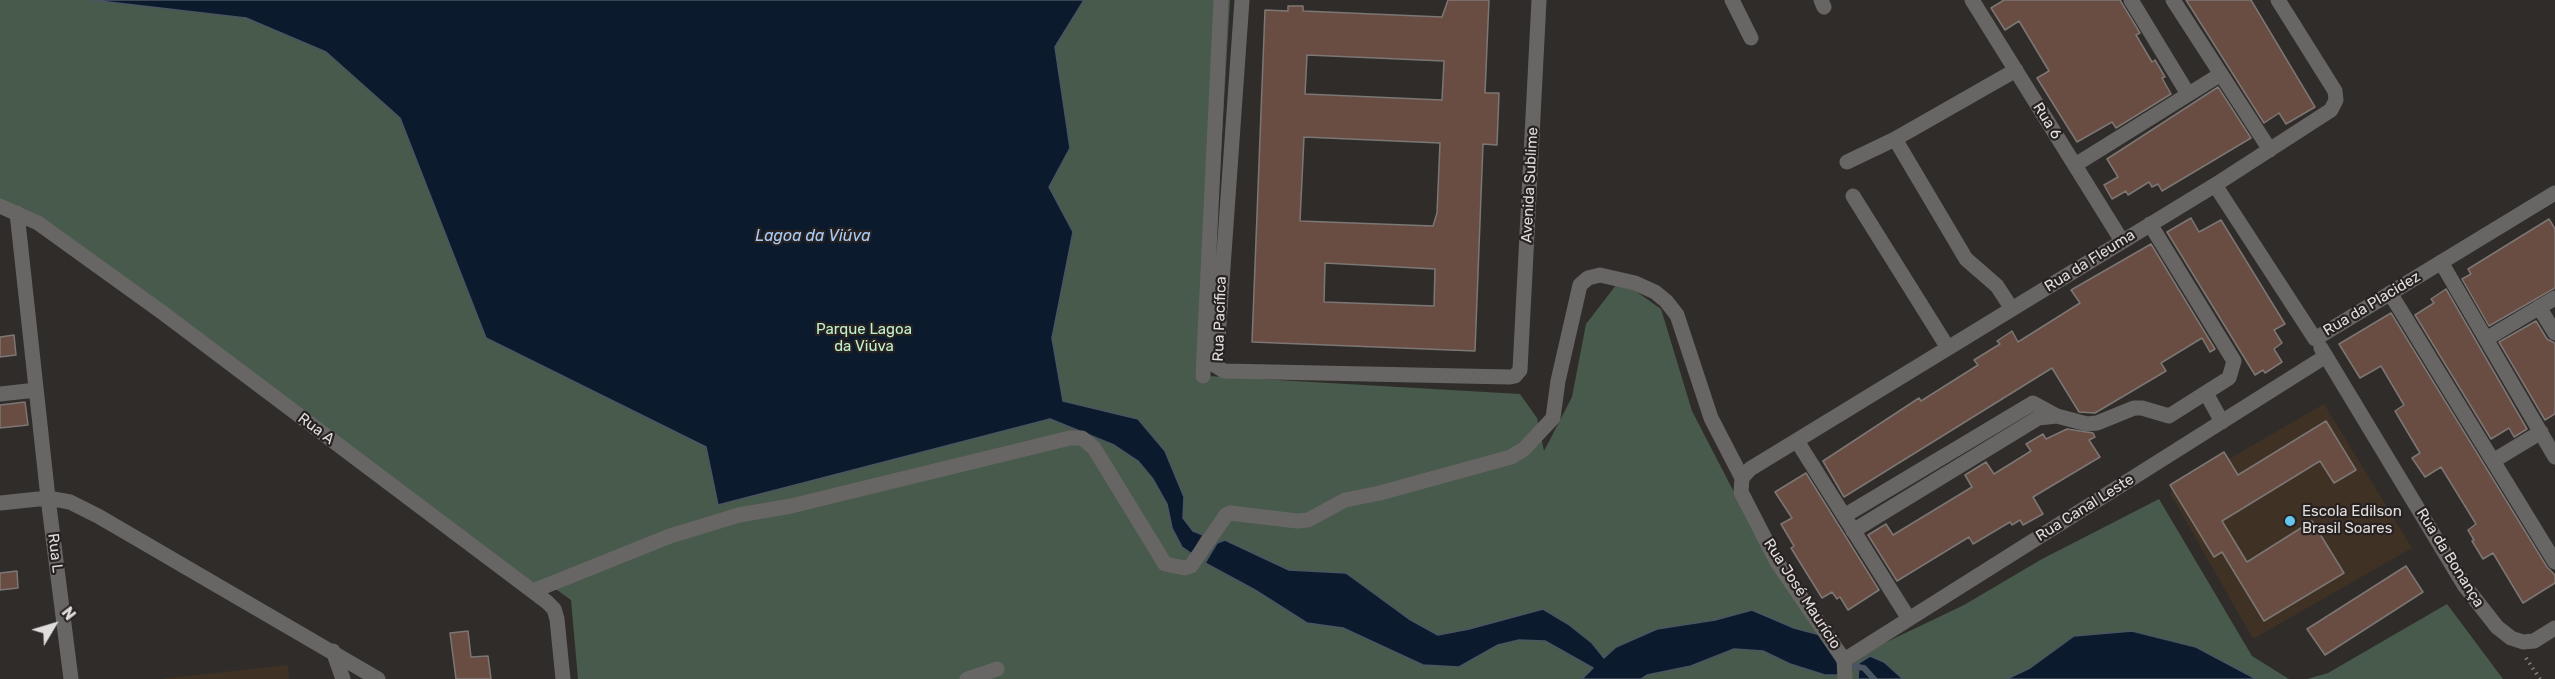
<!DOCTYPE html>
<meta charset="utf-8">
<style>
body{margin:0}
#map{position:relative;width:2555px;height:679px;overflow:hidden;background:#302c2a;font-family:Rubik,sans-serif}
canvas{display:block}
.north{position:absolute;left:24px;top:595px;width:60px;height:60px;-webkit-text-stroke:4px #272221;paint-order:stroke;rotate:52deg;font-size:16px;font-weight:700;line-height:24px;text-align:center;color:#e0dddc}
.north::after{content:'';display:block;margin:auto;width:21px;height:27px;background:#e0dddc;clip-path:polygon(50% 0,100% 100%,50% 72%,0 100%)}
</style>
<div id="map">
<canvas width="2555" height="679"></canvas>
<div class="north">N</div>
</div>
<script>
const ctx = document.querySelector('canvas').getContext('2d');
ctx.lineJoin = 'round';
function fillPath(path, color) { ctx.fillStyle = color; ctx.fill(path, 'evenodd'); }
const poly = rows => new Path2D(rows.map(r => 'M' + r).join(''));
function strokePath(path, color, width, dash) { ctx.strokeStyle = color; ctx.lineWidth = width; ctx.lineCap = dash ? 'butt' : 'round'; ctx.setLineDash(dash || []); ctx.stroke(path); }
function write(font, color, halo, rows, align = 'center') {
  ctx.font = font + ' Rubik,sans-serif'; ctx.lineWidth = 4.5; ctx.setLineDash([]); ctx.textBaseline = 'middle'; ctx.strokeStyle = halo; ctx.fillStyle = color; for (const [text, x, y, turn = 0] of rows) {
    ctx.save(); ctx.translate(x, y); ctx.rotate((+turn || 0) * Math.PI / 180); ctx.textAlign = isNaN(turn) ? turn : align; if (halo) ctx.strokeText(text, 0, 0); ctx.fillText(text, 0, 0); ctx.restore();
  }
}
const education = poly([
 [2324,404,2412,548,2253,639,2170,493],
 [288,665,289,679,160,679]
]);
const green = poly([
 [0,0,1230,0,1208,376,1520,394,1537,418,1544,451,1572,397,1586,324,1620,280,1661,309,1692,411,1767,556,1847,659,1874,648,1964,605,2042,559,2159,499,2252,656,2289,679,578,679,571,600,550,585,533,591,163,313,0,206],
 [2447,604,2503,679,2307,679,2328,673]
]);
const water = poly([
 [91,0,1084,0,1055,47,1070,148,1049,187,1073,232,1052,338,1063,401,1138,419,1165,451,1184,497,1183,518,1193,531,1203,535,1192,554,1182,547,1172,528,1167,504,1153,479,1138,461,1114,445,1050,419,718,505,706,447,486,338,400,118,326,52,246,18,91,0],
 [1225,540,1289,570,1346,573,1409,619,1438,635,1469,629,1543,609,1568,624,1592,643,1604,658,1616,647,1657,629,1715,620,1752,610,1794,628,1828,637,1842,675,1825,675,1790,664,1763,651,1734,649,1691,666,1647,675,1641,679,1582,679,1593,668,1545,641,1519,640,1498,645,1459,667,1423,665,1343,628,1307,623,1255,590,1205,563,1217,543,1225,540],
 [2132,631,2196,647,2256,679,2007,679,2030,668,2074,636,2132,631],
 [1870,656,1884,662,1903,679,1858,679,1859,663,1870,656]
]);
const stream = poly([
 [1845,665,1864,668,1874,679]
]);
const building = poly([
 [1448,0,1489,0,1485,93,1499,93,1497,145,1483,144,1475,351,1252,342,1265,10,1288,11,1288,6,1303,6,1303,11,1442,17,1448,0],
 [1307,55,1444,61,1442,100,1305,94,1307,55],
 [1304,137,1440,143,1437,213,1433,226,1300,221,1304,137],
 [1325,263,1435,269,1434,306,1324,302,1325,263],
 [2004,0,2120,0,2140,33,2136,35,2152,62,2155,60,2165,77,2162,78,2171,94,2116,128,2112,122,2077,142,2037,78,2049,71,2019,21,2005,30,1991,8,2004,0],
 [2186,0,2251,0,2315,107,2286,124,2279,113,2264,123,2186,0],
 [2218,87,2251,138,2162,191,2158,184,2152,187,2149,182,2128,195,2126,191,2112,199,2104,185,2118,177,2107,159,2218,87],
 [2191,218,2199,232,2221,220,2285,324,2274,330,2282,343,2274,349,2282,362,2265,373,2263,370,2255,375,2167,232,2191,218],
 [2549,219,2555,229,2555,288,2489,326,2462,279,2471,274,2468,269,2549,219],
 [2151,244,2215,349,2210,352,2202,338,2161,363,2166,371,2095,413,2079,412,2052,368,1844,497,1823,461,1919,398,1921,401,1978,365,1974,360,2000,344,1997,341,2012,331,2018,342,2080,303,2071,290,2151,244],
 [2446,289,2527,429,2514,437,2509,428,2491,439,2415,315,2434,303,2431,299,2446,289],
 [2391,313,2547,567,2555,575,2555,583,2523,603,2493,553,2483,559,2472,541,2474,540,2468,530,2476,524,2441,467,2425,477,2412,458,2420,453,2395,411,2404,405,2381,366,2360,378,2339,344,2391,313],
 [2536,321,2547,339,2555,343,2555,414,2545,420,2499,342,2536,321],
 [14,335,16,355,0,357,0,337,14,335],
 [25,402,28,425,0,428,0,405,25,402],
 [2326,421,2356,470,2334,483,2320,461,2222,521,2247,562,2312,521,2344,573,2264,621,2222,552,2214,557,2170,485,2224,452,2238,475,2326,421],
 [2067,429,2093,433,2095,437,2089,440,2100,457,2033,497,2043,514,2023,525,2020,520,2012,525,2010,522,1973,544,1969,537,1897,581,1868,535,1886,524,1893,535,1972,487,1965,475,1986,462,1994,474,2031,451,2026,444,2043,434,2046,439,2067,429],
 [1806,473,1879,590,1848,610,1840,597,1837,599,1832,592,1822,598,1791,548,1794,546,1781,524,1792,518,1775,492,1806,473],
 [2406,566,2423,592,2325,655,2307,629,2406,566],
 [17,571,18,588,0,590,0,573,17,571],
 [468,631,471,657,488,656,491,679,456,679,450,633,468,631]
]);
const path = poly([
 [2526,658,2540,679]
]);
const minor = poly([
 [1242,0,1216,366,1224,371,1510,377,1515,376,1520,370,1539,0],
 [1732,0,1751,38],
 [1821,0,1824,7],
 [1972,0,2122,241],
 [2131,0,2188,94],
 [2173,0,2270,150],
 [1895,139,1966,259,1997,286,2012,309],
 [1847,162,1895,139,2016,70],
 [2075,165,2221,74],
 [2215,185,2315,339,2555,193],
 [1853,196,1948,348],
 [0,206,38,223,163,313,547,602,554,609,557,619,563,679],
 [17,213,48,498,70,502,98,516,378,679],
 [2441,262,2555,457],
 [2390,293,2555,562],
 [2539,307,2555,333],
 [2486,339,2555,298],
 [2321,348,2464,585,2497,627,2511,638,2523,642,2534,641,2555,628],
 [1203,376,1221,0],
 [2206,393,2222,422],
 [0,394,36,390],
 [1797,441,1909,619],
 [2493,461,2541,432],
 [1742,478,1750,469,2215,185,2331,110,2336,100,2335,91,2278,0],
 [1742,478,1741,492,1777,562,1844,660,1845,679],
 [0,503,48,498,71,679],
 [1844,516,2033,403,2057,416],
 [1853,531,2038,418,2057,416,2087,424,2097,423,2134,408,2142,408,2169,416,2229,378,2234,361,2150,224],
 [533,591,670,536,739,515,791,506,1070,438,1082,438,1094,448,1165,564,1185,568,1191,566,1226,515,1230,513,1297,521,1308,520,1345,500,1380,493,1511,457,1524,449,1553,418,1558,381,1580,285,1588,278,1600,275,1635,283,1655,292,1666,301,1677,315,1711,418,1742,478],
 [333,651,343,679],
 [1844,660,2326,356],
 [967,679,997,669]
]);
const markers = [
 [2290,521,6,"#64c5ee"]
];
const streetNames = [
 ["Rua 6",2047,121,58],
 ["Avenida Sublime",1530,185,-87],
 ["Rua da Fleuma",2090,261,-32],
 ["Rua da Placidez",2372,304,-31],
 ["Rua Pacífica",1220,319,-88],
 ["Rua A",316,429,37],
 ["Rua Canal Leste",2085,508,-32],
 ["Rua L",55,553,83],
 ["Rua da Bonança",2450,558,58],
 ["Rua José Maurício",1802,594,57]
];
const parkNames = [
 ["Parque Lagoa",864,330],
 ["da Viúva",864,347]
];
const poiNames = [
 ["Escola Edilson",2302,512],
 ["Brasil Soares",2302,529]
];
const waterNames = [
 ["Lagoa da Viúva",813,236]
];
fillPath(education, '#3f3224');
fillPath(green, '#475a4b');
fillPath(water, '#0b1a2c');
strokePath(water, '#4b5461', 1.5);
strokePath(stream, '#4b5461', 6);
fillPath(building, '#694d43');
strokePath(building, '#7c7775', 1.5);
strokePath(path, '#827f7d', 4, [1.5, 4.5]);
strokePath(minor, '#686665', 15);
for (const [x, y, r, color] of markers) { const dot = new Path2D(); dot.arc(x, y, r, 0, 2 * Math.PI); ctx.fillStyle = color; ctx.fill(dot); strokePath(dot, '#272221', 2); }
write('15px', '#e0dddc', '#272221', streetNames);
write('15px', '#c2f2cc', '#272221', parkNames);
write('15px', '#e0dddc', '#272221', poiNames, 'left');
write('italic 16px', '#a9ccf7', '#272221', waterNames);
</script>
